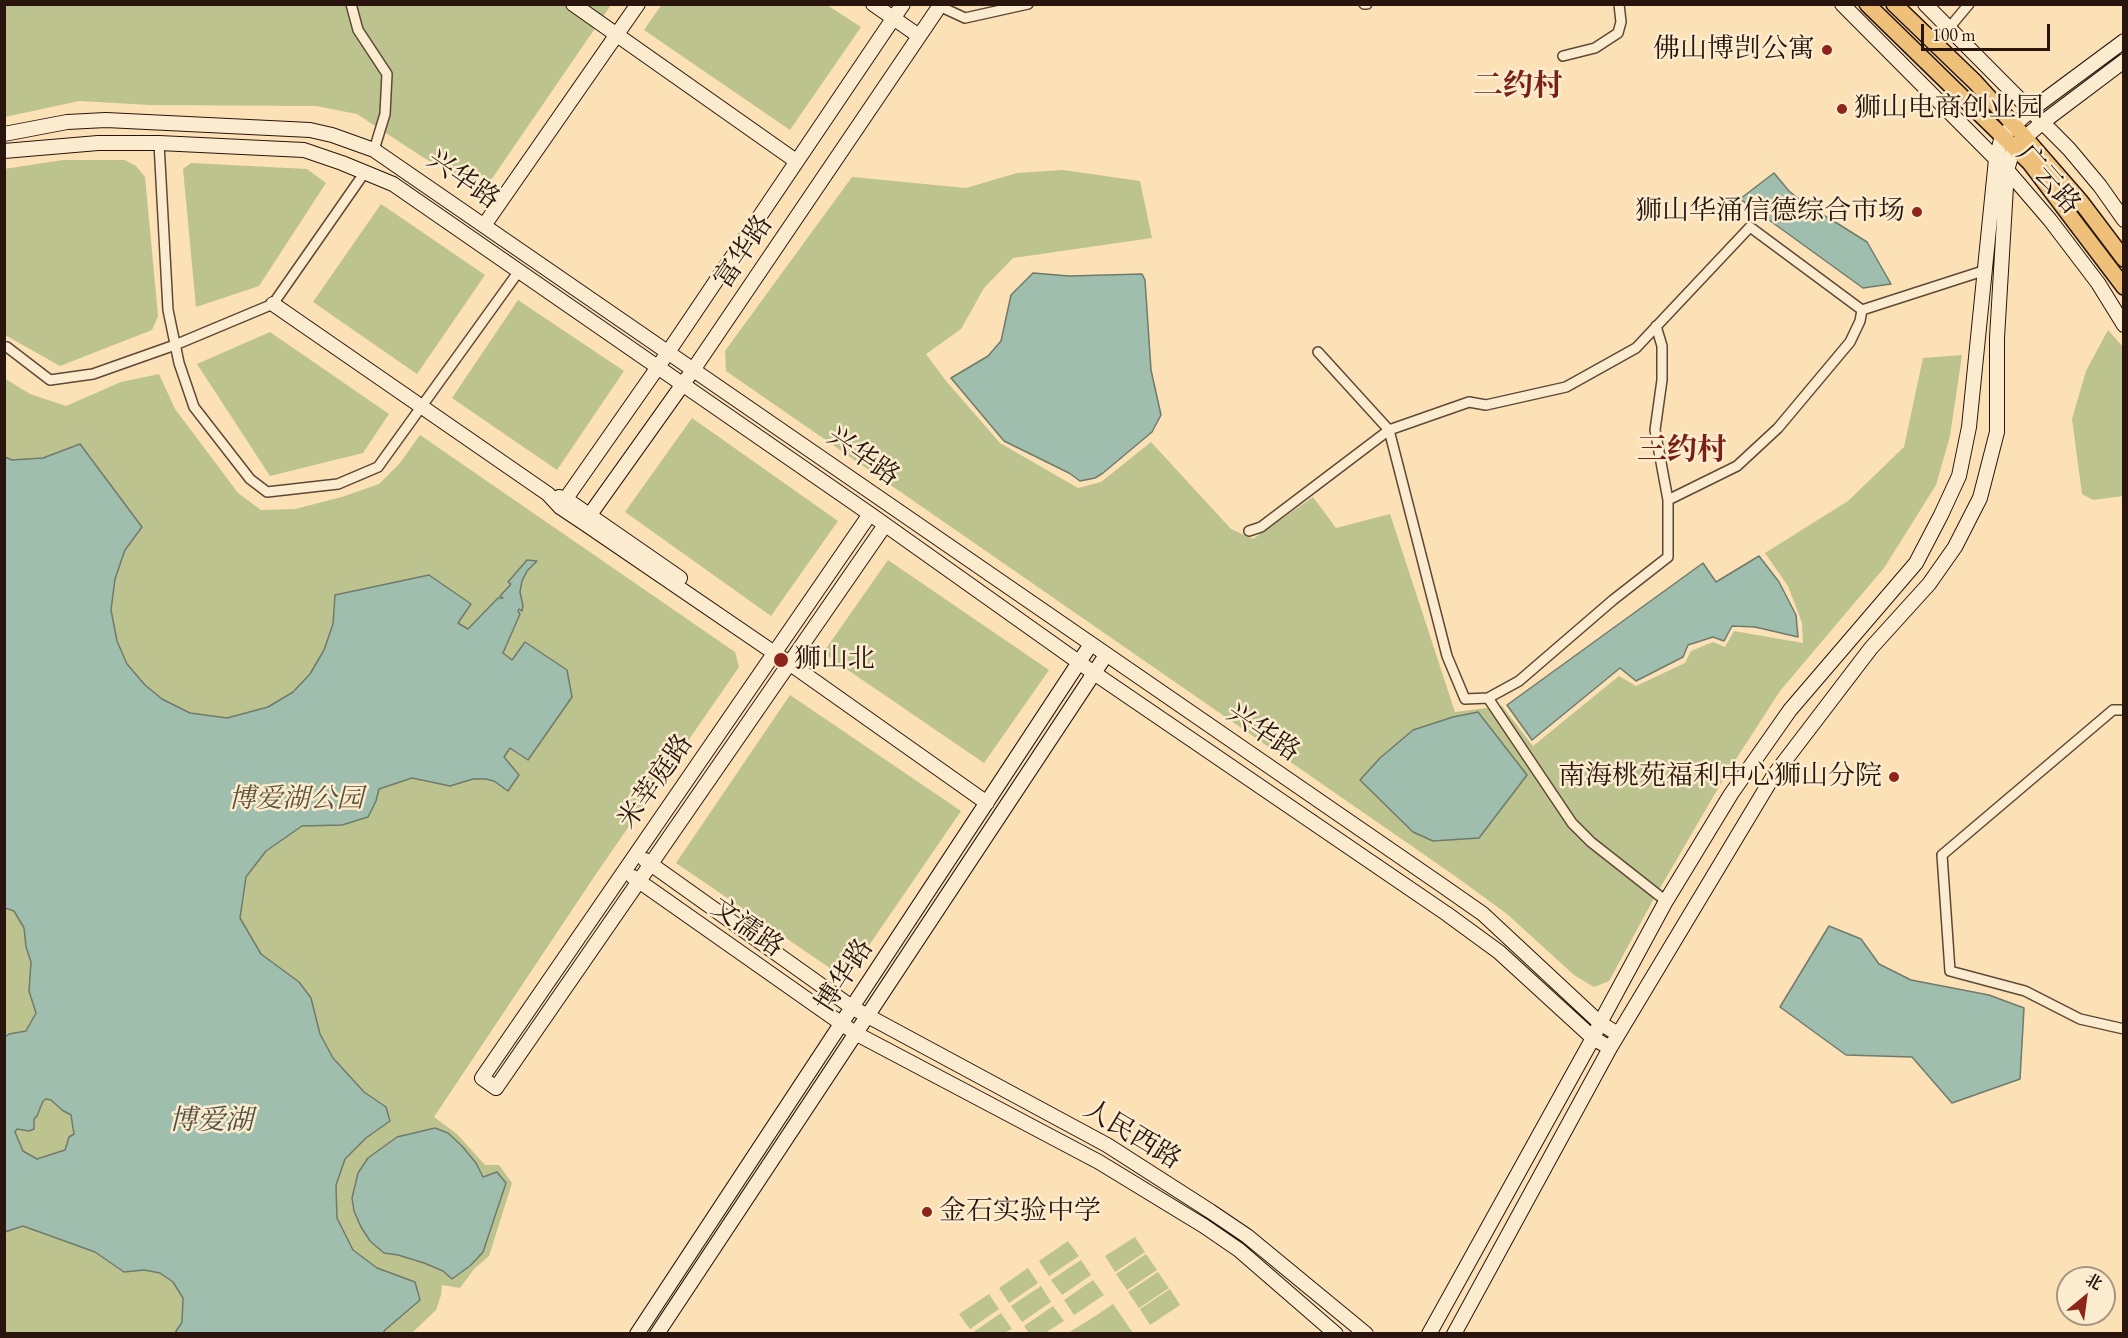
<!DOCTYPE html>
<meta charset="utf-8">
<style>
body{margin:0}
#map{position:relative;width:2128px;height:1338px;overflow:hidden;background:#fbe1b5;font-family:"EB Garamond","Noto Serif SC",serif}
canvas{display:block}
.frame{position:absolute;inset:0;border:6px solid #29150d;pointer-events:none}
.north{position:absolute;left:2056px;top:1266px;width:60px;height:60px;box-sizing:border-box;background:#fceccf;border:2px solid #a89681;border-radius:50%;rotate:29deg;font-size:16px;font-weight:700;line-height:24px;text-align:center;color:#29150d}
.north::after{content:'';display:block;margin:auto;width:21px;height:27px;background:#8f2418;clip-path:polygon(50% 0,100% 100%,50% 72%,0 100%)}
.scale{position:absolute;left:1921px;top:24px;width:129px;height:27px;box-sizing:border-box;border:3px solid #29150d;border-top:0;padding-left:8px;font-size:18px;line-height:21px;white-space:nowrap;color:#29150d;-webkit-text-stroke:4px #fceccf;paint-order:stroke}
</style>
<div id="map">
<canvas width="2128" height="1338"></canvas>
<div class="frame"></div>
<div class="north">北</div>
<div class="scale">100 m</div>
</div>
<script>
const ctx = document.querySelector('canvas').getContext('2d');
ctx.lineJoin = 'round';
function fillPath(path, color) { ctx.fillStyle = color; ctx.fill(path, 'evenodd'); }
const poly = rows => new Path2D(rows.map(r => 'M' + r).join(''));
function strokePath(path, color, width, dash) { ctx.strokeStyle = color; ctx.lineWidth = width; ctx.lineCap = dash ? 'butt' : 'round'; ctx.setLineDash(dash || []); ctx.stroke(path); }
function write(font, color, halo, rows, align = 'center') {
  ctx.font = font + ' "EB Garamond","Noto Serif SC",serif'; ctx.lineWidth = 5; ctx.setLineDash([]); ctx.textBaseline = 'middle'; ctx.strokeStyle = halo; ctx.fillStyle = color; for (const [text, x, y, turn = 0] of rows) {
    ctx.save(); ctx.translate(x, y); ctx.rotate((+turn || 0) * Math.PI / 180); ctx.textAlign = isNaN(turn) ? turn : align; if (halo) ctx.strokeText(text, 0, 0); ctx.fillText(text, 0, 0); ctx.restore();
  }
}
const green = poly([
 [662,4,827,5,861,27,790,130,644,30],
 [4,5,611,5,489,183,469,183,424,158,357,114,316,106,150,105,79,101,5,117],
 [63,160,125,160,136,166,145,177,158,316,152,330,60,366,5,335,4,169],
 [191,163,307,169,326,183,259,286,196,307,183,169],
 [1063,170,1140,181,1152,238,1013,258,984,288,961,329,926,354,946,381,1000,443,1078,488,1101,482,1151,442,1231,529,1253,539,1313,497,1336,528,1390,514,1455,712,1502,706,1533,746,1619,676,1636,686,1685,663,1691,651,1713,642,1725,647,1734,631,1803,643,1802,623,1788,586,1765,553,1848,501,1904,447,1923,358,1962,355,1950,436,1936,485,1884,568,1780,691,1727,773,1652,902,1609,981,1594,987,1574,975,1507,914,1455,876,726,371,725,351,852,177,966,188,1017,173],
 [381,204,485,275,417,374,313,302],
 [518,300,624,371,557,470,452,398],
 [2108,330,2123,347,2123,496,2093,500,2082,494,2072,419,2086,371],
 [270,332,389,414,363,453,270,476,197,364],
 [159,374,175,409,238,493,261,510,295,509,342,497,379,484,400,463,420,435,735,652,739,667,596,874,434,1117,457,1134,485,1165,499,1165,512,1183,489,1256,474,1269,460,1288,442,1285,441,1295,436,1310,412,1333,5,1333,4,378,30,394,66,406,121,382],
 [692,418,838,521,771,616,625,512],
 [888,560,1049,670,984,763,823,653],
 [790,695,961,811,846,979,676,863],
 [1135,1237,1145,1252,1115,1272,1105,1256],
 [1068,1241,1079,1256,1049,1276,1039,1261],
 [1146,1254,1157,1270,1127,1290,1116,1274],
 [1081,1260,1091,1275,1062,1295,1051,1280],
 [1028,1268,1038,1283,1009,1303,999,1288],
 [1158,1272,1169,1288,1139,1308,1128,1292],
 [1093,1280,1104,1295,1074,1315,1064,1300],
 [1041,1286,1051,1302,1022,1322,1011,1306],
 [1170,1289,1180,1305,1150,1325,1140,1309],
 [989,1294,999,1309,970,1329,959,1314],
 [1113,1304,1133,1333,1068,1333,1097,1315],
 [1053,1306,1064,1321,1045,1333,1029,1333,1024,1326],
 [1001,1313,1012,1329,1004,1333,972,1333]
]);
const water = poly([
 [1774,173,1789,191,1809,207,1832,220,1867,242,1891,284,1863,288,1740,199,1774,173],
 [1033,273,1069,276,1142,274,1145,280,1151,370,1161,415,1152,432,1103,473,1095,478,1080,481,1069,473,1004,441,951,378,988,356,1001,341,1011,295,1033,273],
 [80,444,142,527,125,550,115,579,111,610,117,641,127,664,145,685,162,699,190,713,227,718,268,707,293,692,310,674,324,650,333,624,335,595,429,575,471,604,458,623,468,629,498,598,503,598,500,596,511,584,508,582,527,560,537,561,527,571,522,581,520,592,523,606,522,611,519,609,518,611,520,614,503,653,512,660,525,642,567,670,572,697,528,760,510,748,504,757,519,775,508,791,494,781,486,779,473,779,450,786,412,778,379,789,376,801,368,817,342,825,302,826,266,851,246,877,240,918,261,954,299,982,311,998,320,1034,333,1058,364,1092,386,1107,390,1121,366,1138,345,1159,336,1185,337,1218,353,1250,377,1268,415,1282,420,1300,385,1330,383,1333,175,1333,182,1322,183,1298,173,1282,160,1273,144,1270,124,1272,95,1252,23,1226,5,1232,5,1037,9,1034,26,1031,36,1013,29,991,31,962,26,947,24,928,14,911,5,908,5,457,12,460,43,458,80,444],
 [46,1099,51,1100,62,1110,71,1115,74,1134,69,1137,65,1150,37,1159,23,1151,15,1132,17,1129,29,1131,34,1129,34,1119,37,1116,43,1101,46,1099],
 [1759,556,1779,582,1796,615,1798,637,1755,627,1732,626,1724,641,1713,637,1688,645,1683,657,1636,681,1620,668,1532,740,1507,705,1703,563,1716,582,1759,556],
 [1478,712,1527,775,1479,838,1433,841,1413,832,1360,780,1380,758,1413,730,1453,717,1478,712],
 [1829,926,1861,939,1879,964,1911,980,1989,995,2024,1008,2020,1079,1952,1103,1912,1057,1846,1055,1780,1007,1829,926],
 [435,1128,448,1133,462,1146,476,1163,483,1177,497,1172,506,1183,483,1252,471,1265,452,1279,443,1271,424,1263,398,1255,384,1253,370,1241,361,1227,354,1211,352,1198,358,1173,368,1158,397,1137,435,1128]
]);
const street = poly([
 [351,4,358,30,387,74,385,114,374,150],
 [1364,4,1367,4],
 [939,6,965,18,1028,4],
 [1949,28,1969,4],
 [1563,56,1595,48,1618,33,1621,22,1619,4],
 [159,143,168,310,179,363,194,407,250,479,267,492,338,484,378,467,519,271],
 [1862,310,1986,270],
 [1656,326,1662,346,1662,380,1655,430,1668,500,1668,557,1613,600,1519,681,1488,698,1465,699,1447,656,1389,430,1469,402,1486,405,1566,387,1636,348,1750,227,1862,310],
 [7,347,50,380,93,374,175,345,273,304,365,172],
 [1668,500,1737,466,1778,428,1850,342,1860,321,1862,310],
 [1249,531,1261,527,1389,430,1318,352],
 [1488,698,1572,823,1591,842,1666,901],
 [2124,710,2113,710,1942,855,1950,971,2025,991,2080,1019,2124,1029]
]);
const secondary = poly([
 [573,4,796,161],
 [873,4,919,36],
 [1842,4,2007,170,2050,220,2098,283,2124,325],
 [1925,4,2069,149,2100,186,2124,220],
 [4,134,67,122,106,120,310,130,332,135,374,150,1440,884,1483,914,1600,1023,1618,1034],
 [4,151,98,143,159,143,304,150,342,163,393,184,870,514,1094,673,1447,914,1499,952,1593,1038,1610,1048],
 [485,224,638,4],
 [273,304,548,494,560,507,584,523,789,663,987,803],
 [559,497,566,499,680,578],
 [560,507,658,367,903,4],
 [870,514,482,1078,496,1088,885,525],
 [584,523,693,370,941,4],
 [645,860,853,1008,1107,1145,1210,1211,1247,1236,1366,1334],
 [633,877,855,1033,1099,1162,1204,1226,1239,1250,1336,1334],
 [637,1334,1091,644],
 [657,1334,1106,655],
 [1429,1334,1593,1038,1600,1023,1666,901,1731,794,1790,710,1916,563,1941,515,1959,476,1969,427,1996,159,2002,136,2031,110,2124,41],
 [1454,1334,1610,1048,1774,775,1871,648,1929,584,1955,547,1980,498,1997,432,1997,338,2007,170,2014,147,2043,122,2124,61]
]);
const primary = poly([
 [1867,4,2030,163,2124,287],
 [1894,4,1975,82,2014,125,2081,202,2124,259]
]);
const markers = [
 [1827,50,6,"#8f2418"],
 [1842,109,6,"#8f2418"],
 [1917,212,6,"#8f2418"],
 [781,660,8,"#8f2418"],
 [1894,777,6,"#8f2418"],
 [927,1212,6,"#8f2418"]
];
const poiNames = [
 ["佛山博剀公寓",1815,50],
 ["狮山电商创业园",1854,109,"left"],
 ["狮山华涌信德综合市场",1905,212],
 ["狮山北",794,660,"left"],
 ["南海桃苑福利中心狮山分院",1882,777],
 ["金石实验中学",939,1212,"left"]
];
const streetNames = [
 ["兴华路",463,180,35],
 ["广云路",2048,180,49],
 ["富华路",744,252,-56],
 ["兴华路",863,457,35],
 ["兴华路",1263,733,34],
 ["米莘庭路",656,782,-55],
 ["文濡路",747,928,35],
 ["博华路",845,976,-57],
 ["人民西路",1132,1135,31]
];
const parkNames = [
 ["博爱湖公园",296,800]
];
const waterNames = [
 ["博爱湖",211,1121]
];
const quarterNames = [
 ["二约村",1518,87],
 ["三约村",1682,451]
];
fillPath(green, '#bdc38e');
fillPath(water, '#9fbead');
strokePath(water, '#707a6d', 1.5);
strokePath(street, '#5e4837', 12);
strokePath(secondary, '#29150d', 16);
strokePath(primary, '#29150d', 18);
strokePath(street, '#fceccf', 9);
strokePath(secondary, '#fceccf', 14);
strokePath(primary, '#eec07a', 15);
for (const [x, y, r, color] of markers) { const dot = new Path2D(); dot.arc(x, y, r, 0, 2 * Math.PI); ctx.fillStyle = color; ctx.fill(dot); strokePath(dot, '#fceccf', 2); }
write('27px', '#29150d', '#fceccf', poiNames, 'right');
write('27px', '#29150d', '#fceccf', streetNames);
write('italic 27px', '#5d523a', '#fceccf', parkNames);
write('italic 28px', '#525045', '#fceccf', waterNames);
write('bold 30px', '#7a1f14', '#fceccf', quarterNames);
</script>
